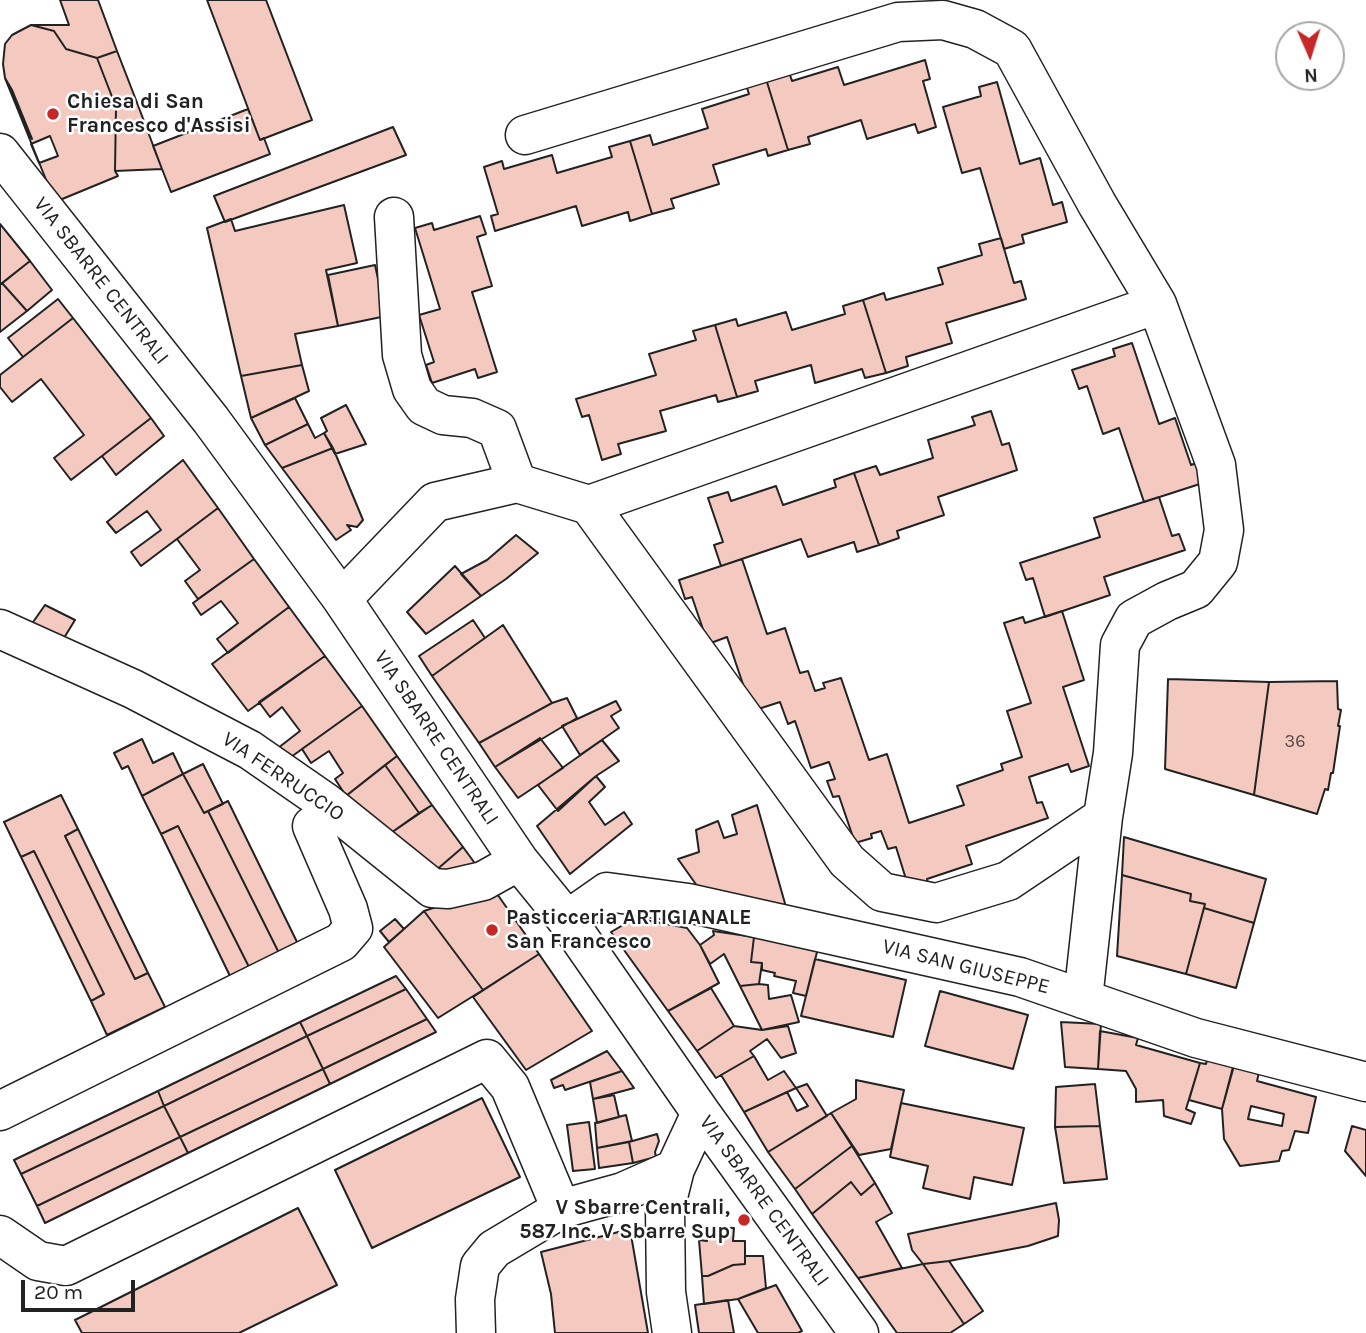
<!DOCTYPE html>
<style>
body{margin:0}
#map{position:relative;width:1366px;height:1333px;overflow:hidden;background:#fff;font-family:Karla,sans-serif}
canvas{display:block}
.north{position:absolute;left:1275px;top:21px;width:70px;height:70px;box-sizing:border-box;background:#fff;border:2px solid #a7a7a7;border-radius:50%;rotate:177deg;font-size:19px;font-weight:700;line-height:28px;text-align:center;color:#222}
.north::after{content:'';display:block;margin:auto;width:24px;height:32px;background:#c62828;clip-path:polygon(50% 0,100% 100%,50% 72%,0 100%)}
.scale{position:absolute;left:21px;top:1280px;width:114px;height:32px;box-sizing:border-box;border:4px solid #222;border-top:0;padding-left:9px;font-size:21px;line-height:24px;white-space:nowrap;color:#222;-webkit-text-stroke:5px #fff;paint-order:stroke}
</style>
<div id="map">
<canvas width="1366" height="1333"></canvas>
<div class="north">N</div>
<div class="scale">20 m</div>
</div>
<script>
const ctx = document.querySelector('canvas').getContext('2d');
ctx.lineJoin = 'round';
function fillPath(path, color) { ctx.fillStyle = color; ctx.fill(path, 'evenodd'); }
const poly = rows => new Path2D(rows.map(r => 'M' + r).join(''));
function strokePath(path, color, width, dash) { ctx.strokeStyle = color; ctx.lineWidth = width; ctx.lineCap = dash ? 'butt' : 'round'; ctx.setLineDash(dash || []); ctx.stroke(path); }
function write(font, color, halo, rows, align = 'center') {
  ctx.font = font + ' Karla,sans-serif'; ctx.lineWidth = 5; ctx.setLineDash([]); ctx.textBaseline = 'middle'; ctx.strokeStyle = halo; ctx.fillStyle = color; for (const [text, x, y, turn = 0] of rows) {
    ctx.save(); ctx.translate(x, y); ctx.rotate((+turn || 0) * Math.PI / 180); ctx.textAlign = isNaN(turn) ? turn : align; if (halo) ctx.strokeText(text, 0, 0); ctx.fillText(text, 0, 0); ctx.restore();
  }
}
const building = poly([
 [60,0,98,0,117,51,97,58,66,49,54,31,31,25,69,25,60,0],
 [207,0,266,0,312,120,260,140,207,0],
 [31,25,54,31,66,49,97,58,116,107,115,171,118,176,55,202,5,78,3,64,5,44,12,35,31,25],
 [117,51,136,100,116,107,97,58,117,51],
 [925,60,930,79,923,81,936,127,918,133,915,124,867,139,861,120,808,137,810,144,788,150,766,79,789,72,792,81,838,67,844,85,925,60],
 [5,78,12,90,32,139,25,127,5,78],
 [766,79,788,150,768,156,766,149,713,165,719,184,671,199,674,208,652,214,630,141,650,135,653,145,708,128,702,109,749,94,746,85,766,79],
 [997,82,1020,164,1040,158,1053,205,1062,202,1067,222,1022,235,1024,243,1004,249,980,168,962,173,943,107,981,96,979,87,997,82],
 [136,100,162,169,115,171,116,107,136,100],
 [248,109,260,140,264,138,270,154,171,192,153,146,248,109],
 [393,127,406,155,225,222,214,196,393,127],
 [50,136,58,156,39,163,31,144,50,136],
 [630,141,652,214,630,221,628,212,582,226,576,206,495,231,491,216,498,214,484,167,502,161,504,169,552,155,557,173,612,157,609,147,630,141],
 [344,205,357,263,326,270,338,326,295,334,302,365,241,376,207,228,231,219,235,231,344,205],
 [480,216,486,234,477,237,492,286,472,292,497,372,478,378,475,369,432,383,426,365,434,362,419,315,440,309,415,228,432,223,434,230,480,216],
 [0,224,30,261,0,285,0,224],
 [1001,238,1014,283,1021,281,1026,299,946,323,952,343,906,357,908,366,886,373,863,300,884,293,886,300,943,284,938,268,982,255,979,244,1001,238],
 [30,261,52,290,27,311,2,283,30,261],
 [375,265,386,316,338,326,328,275,375,265],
 [2,283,27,311,0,332,0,285,2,283],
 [58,299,73,318,23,357,8,338,58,299],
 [863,300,886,373,865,378,862,369,815,383,811,365,755,381,758,391,737,397,715,325,736,319,738,326,786,312,792,330,845,314,843,306,863,300],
 [73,318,151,418,71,480,54,458,84,435,41,379,12,402,0,387,0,375,73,318],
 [715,325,737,397,718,402,716,395,660,411,666,431,618,444,621,454,602,460,589,415,582,417,576,399,656,375,649,354,696,340,693,331,715,325],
 [1132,343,1159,424,1175,418,1191,465,1199,462,1206,482,1144,502,1119,428,1103,434,1087,386,1079,389,1072,370,1115,356,1113,349,1132,343],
 [302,365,309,391,251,418,241,376,302,365],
 [295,398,308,424,265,445,251,418,295,398],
 [346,405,366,444,335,454,324,433,327,431,321,418,346,405],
 [991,411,1002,445,1009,443,1017,470,938,497,944,515,897,531,899,538,879,545,854,473,876,466,880,475,933,458,928,440,975,425,972,417,991,411],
 [151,418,164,436,116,475,102,456,151,418],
 [308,424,315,438,324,433,333,448,282,468,265,445,308,424],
 [333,448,363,520,357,527,347,525,351,530,336,540,282,468,333,448],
 [183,460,218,508,141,566,131,552,161,530,147,511,116,533,107,522,183,460],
 [854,473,879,545,857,552,854,542,808,557,801,539,721,566,714,545,723,542,708,498,728,492,731,501,776,486,783,505,836,487,834,480,854,473],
 [1159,497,1172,536,1179,534,1185,550,1104,577,1110,595,1045,617,1033,578,1026,580,1020,563,1100,537,1094,518,1159,497],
 [218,508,254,559,198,599,185,581,200,570,177,539,218,508],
 [516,535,538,553,506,579,481,596,461,574,487,560,516,535],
 [254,559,289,607,228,653,217,639,238,623,221,601,201,615,193,603,254,559],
 [742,559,767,634,785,628,800,673,808,671,815,691,825,688,823,683,841,678,869,760,887,754,909,823,964,805,957,786,1003,770,1001,764,1022,757,1007,711,1031,703,1004,623,1023,617,1025,623,1062,611,1084,680,1063,687,1089,766,1071,772,1068,764,1029,777,1037,803,1042,802,1048,818,966,846,972,864,927,879,929,886,910,892,896,847,888,849,881,831,871,834,872,838,855,843,839,796,833,797,827,781,835,779,829,762,811,768,795,721,788,724,780,702,752,711,727,637,708,644,692,597,685,599,679,580,742,559],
 [455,566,481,596,426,634,407,612,455,566],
 [45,605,75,620,64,638,31,625,45,605],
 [289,607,325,656,248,711,212,664,289,607],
 [473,620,485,638,432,676,419,656,473,620],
 [503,625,552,703,479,743,432,676,503,625],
 [325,656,362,706,291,757,278,748,300,731,282,707,270,717,259,702,325,656],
 [1168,679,1269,682,1254,795,1165,769,1168,679],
 [1337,681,1338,709,1341,710,1338,726,1340,726,1333,773,1331,773,1328,790,1325,789,1317,814,1254,795,1269,682,1337,681],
 [567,698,577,718,495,767,479,743,552,703,567,698],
 [616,701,621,710,611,716,619,728,580,755,562,726,616,701],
 [362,706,397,756,346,796,335,779,343,773,329,751,311,763,302,749,362,706],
 [540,738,563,768,518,798,495,767,540,738],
 [142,739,153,763,173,753,183,774,142,796,128,766,122,769,114,753,142,739],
 [602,740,619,761,596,776,558,811,538,785,602,740],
 [397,756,432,805,419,813,385,765,397,756],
 [203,764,223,804,204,813,183,774,203,764],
 [385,765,419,813,388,835,342,799,385,765],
 [183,774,204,813,208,811,279,953,249,967,178,826,161,834,142,796,183,774],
 [596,776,605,787,589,802,605,825,624,812,632,824,570,874,537,826,596,776],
 [61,795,78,829,65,836,135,979,148,973,165,1007,107,1035,91,1001,104,994,34,851,21,857,4,822,61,795],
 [228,801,298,944,279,953,208,811,228,801],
 [432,805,463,847,434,872,388,835,432,805],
 [757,805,786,907,700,890,678,859,699,852,696,830,718,821,724,838,737,834,732,815,757,805],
 [178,826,249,967,230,976,161,834,178,826],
 [78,829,148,973,135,979,65,836,78,829],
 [1124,837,1266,879,1254,923,1204,908,1205,904,1190,901,1191,894,1122,875,1124,837],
 [463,847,482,873,434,872,463,847],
 [34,851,104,994,91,1001,21,857,34,851],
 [1122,875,1191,894,1190,901,1205,904,1186,974,1117,956,1122,875],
 [493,888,539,954,483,990,424,911,493,888],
 [1204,908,1254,923,1236,988,1186,974,1204,908],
 [424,911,483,990,438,1018,384,947,424,911],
 [635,918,687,928,700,945,719,983,668,1011,611,932,635,918],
 [395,919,404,929,389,942,380,931,395,919],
 [713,931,754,937,751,962,762,963,759,984,740,986,724,954,710,964,700,945,714,935,713,931],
 [754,937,818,948,806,996,793,993,796,981,774,976,775,973,762,970,762,963,751,962,754,937],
 [539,954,592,1031,526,1070,473,997,539,954],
 [815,959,906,980,893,1037,801,1016,815,959],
 [396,976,406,989,307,1036,300,1022,396,976],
 [759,984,768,985,769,999,791,995,799,1022,762,1030,740,986,759,984],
 [711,988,734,1026,697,1051,668,1011,711,988],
 [406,989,427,1019,323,1069,307,1036,406,989],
 [940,991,1028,1015,1013,1069,925,1046,940,991],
 [427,1019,436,1032,330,1084,323,1069,427,1019],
 [300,1022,307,1036,164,1106,158,1091,300,1022],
 [1061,1022,1101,1024,1098,1069,1065,1067,1061,1022],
 [734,1026,762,1030,788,1026,796,1053,781,1058,767,1039,750,1051,754,1056,716,1078,697,1051,734,1026],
 [1100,1031,1138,1038,1136,1045,1200,1063,1186,1109,1195,1113,1191,1124,1164,1116,1163,1100,1136,1102,1136,1089,1126,1071,1098,1069,1100,1031],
 [307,1036,323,1069,180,1137,164,1106,307,1036],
 [607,1051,622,1071,565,1090,563,1085,554,1088,551,1080,607,1051],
 [754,1056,768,1080,784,1071,796,1088,744,1112,721,1075,754,1056],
 [1207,1060,1233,1067,1222,1109,1189,1100,1200,1063,1206,1064,1207,1060],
 [1235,1062,1260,1068,1257,1081,1316,1097,1308,1133,1295,1131,1289,1150,1282,1151,1279,1161,1240,1166,1224,1139,1222,1109,1235,1062],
 [1251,1106,1284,1114,1282,1126,1248,1119,1251,1106],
 [323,1069,330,1084,188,1153,180,1137,323,1069],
 [622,1071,634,1088,593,1099,590,1082,622,1071],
 [856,1080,904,1090,891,1149,859,1155,831,1113,856,1099,856,1080],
 [807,1084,827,1116,768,1152,744,1112,787,1092,797,1111,808,1106,796,1088,807,1084],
 [1095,1084,1100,1126,1055,1127,1056,1087,1095,1084],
 [158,1091,164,1106,21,1174,14,1160,158,1091],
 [614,1095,619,1117,597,1123,593,1099,614,1095],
 [482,1098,520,1177,372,1248,335,1170,482,1098],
 [901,1103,1024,1128,1012,1185,974,1177,970,1199,923,1188,928,1166,890,1157,901,1103],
 [164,1106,180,1137,37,1206,21,1174,164,1106],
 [831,1113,852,1146,795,1189,768,1152,831,1113],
 [626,1115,632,1141,597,1148,595,1123,626,1115],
 [589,1122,595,1169,573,1171,567,1125,589,1122],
 [1100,1126,1107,1179,1064,1183,1055,1127,1100,1126],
 [1352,1126,1366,1130,1366,1176,1345,1151,1352,1126],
 [657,1134,659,1141,655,1152,656,1157,633,1163,629,1142,657,1134],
 [180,1137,188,1153,45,1223,37,1206,180,1137],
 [629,1142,633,1163,599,1168,597,1148,629,1142],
 [852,1146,875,1183,861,1195,851,1182,812,1214,795,1189,852,1146],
 [851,1182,861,1195,875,1183,892,1213,876,1222,902,1268,858,1278,812,1214,851,1182],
 [1056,1203,1059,1220,1058,1236,1028,1246,949,1261,923,1264,912,1250,908,1234,1056,1203],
 [298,1208,337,1285,239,1333,82,1333,75,1320,298,1208],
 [708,1227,734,1228,733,1241,745,1241,745,1264,733,1265,708,1276,702,1276,699,1240,707,1241,708,1227],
 [630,1229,648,1333,555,1333,551,1294,541,1252,630,1229],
 [745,1256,763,1256,766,1288,738,1299,704,1304,702,1276,708,1276,733,1265,745,1264,745,1256],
 [949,1261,983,1311,964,1324,923,1264,949,1261],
 [923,1264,964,1324,950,1333,897,1333,858,1278,923,1264],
 [776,1285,802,1331,798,1333,758,1333,738,1299,776,1285],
 [728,1300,734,1333,699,1333,695,1305,728,1300]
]);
const minor = poly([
 [525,135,898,22,943,20,975,29,1012,49,1097,204,1157,304],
 [0,153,211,420,342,599,519,861,567,920,701,1113,859,1333],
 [394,217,402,355,412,389,424,406,443,415,472,418,497,429,517,483],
 [342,599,435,502,517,483,589,505],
 [0,629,133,689,250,750,325,802,432,888,448,889,483,881,519,861],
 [567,920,607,892,688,903,1020,977,1196,1038,1366,1082],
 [1083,999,1103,817,1113,753,1120,645,1134,619,1167,601,1196,589,1218,562,1224,530,1216,465,1157,304,589,505,847,861,882,892,936,903,1008,881,1103,817],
 [0,1111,341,942,353,928,348,909,312,826],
 [0,1235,38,1261,66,1266,487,1059,510,1087,561,1209],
 [476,1333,475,1299,480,1266,494,1249,561,1209,623,1192,675,1169],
 [672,1333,666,1292,665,1209,675,1169,701,1113]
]);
const markers = [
 [53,114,7,"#c62828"],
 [492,930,7,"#c62828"],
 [744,1220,7,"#c62828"]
];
const numberNames = [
 ["36",1295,742]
];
const poiNames = [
 ["Chiesa di San",67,102],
 ["Francesco d'Assisi",67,126],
 ["Pasticceria ARTIGIANALE",506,918],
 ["San Francesco",506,942],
 ["V Sbarre Centrali,",730,1208,"right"],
 ["587 Inc. V Sbarre Sup",730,1232,"right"]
];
const streetNames = [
 ["VIA SBARRE CENTRALI",101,281,52],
 ["VIA SBARRE CENTRALI",436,738,56],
 ["VIA FERRUCCIO",283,777,34],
 ["VIA SAN GIUSEPPE",966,967,14],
 ["VIA SBARRE CENTRALI",764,1201,54]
];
fillPath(building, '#f3c9c0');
strokePath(building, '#222', 2);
strokePath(minor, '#222', 41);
strokePath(minor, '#fff', 38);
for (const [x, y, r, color] of markers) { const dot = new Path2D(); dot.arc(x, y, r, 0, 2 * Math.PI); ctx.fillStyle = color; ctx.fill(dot); strokePath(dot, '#fff', 2.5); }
write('18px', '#564c4a', null, numberNames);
write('bold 21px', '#222', '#fff', poiNames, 'left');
write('21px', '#222', '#fff', streetNames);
</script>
